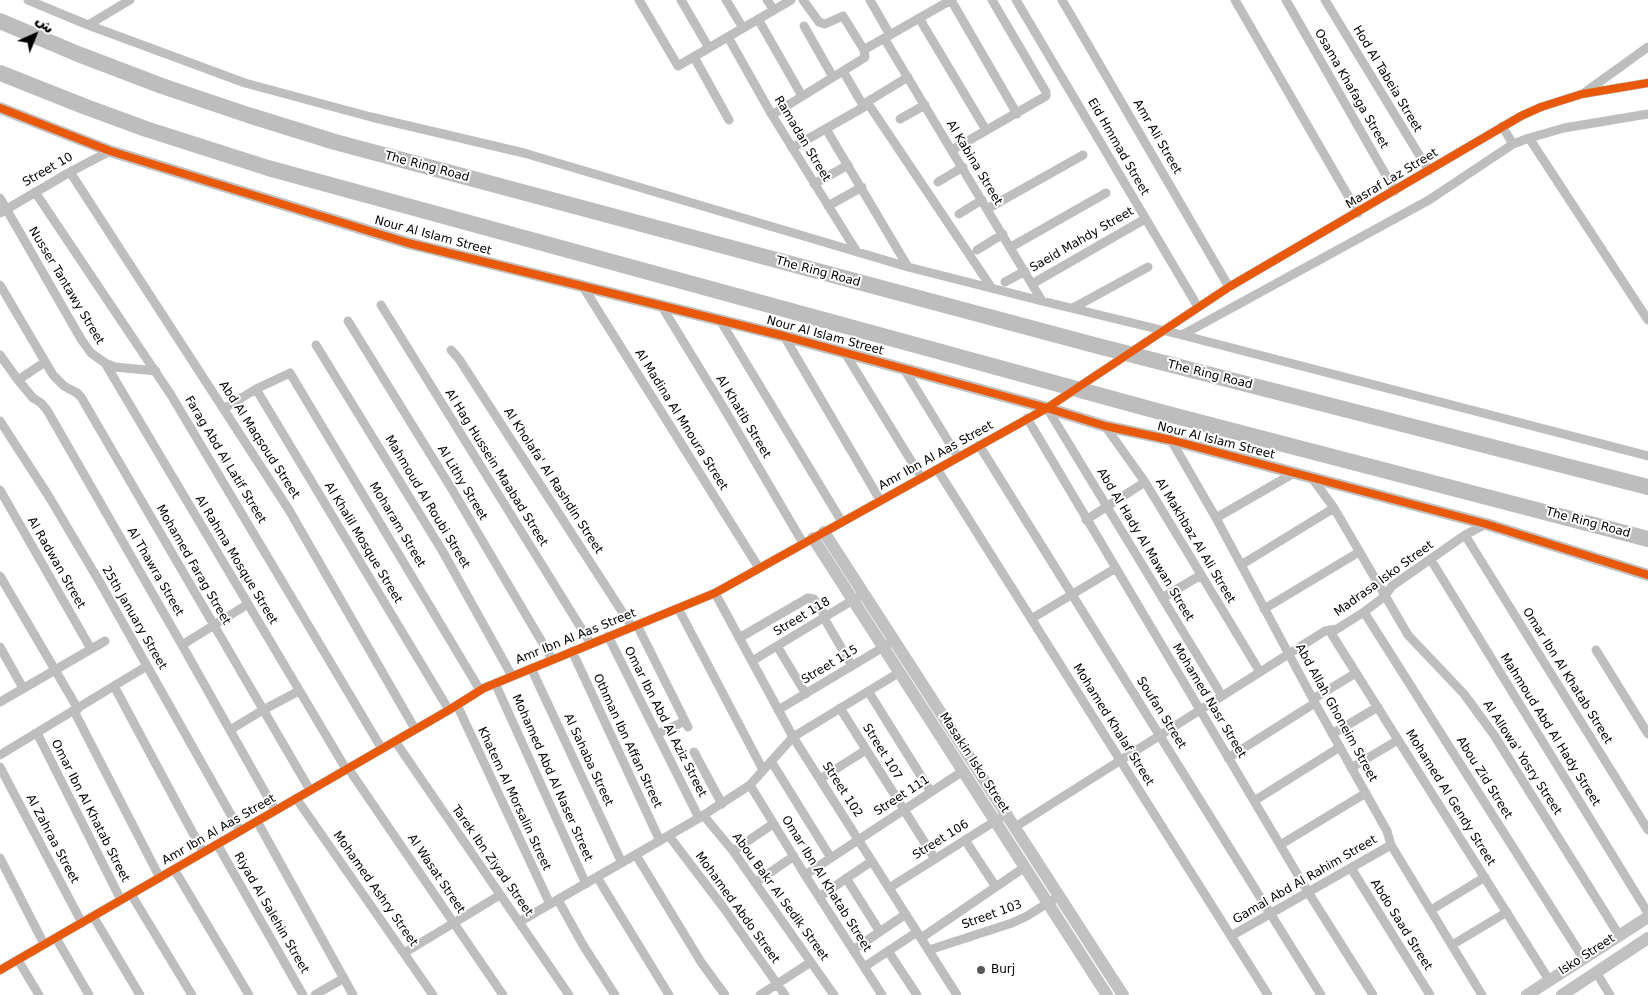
<!DOCTYPE html>
<meta charset="utf-8">
<style>
body{margin:0}
#map{position:relative;width:1648px;height:995px;overflow:hidden;background:#fff;font-family:"DejaVu Sans","Noto Naskh Arabic",sans-serif}
canvas{display:block}
.north{position:absolute;left:10px;top:10px;width:50px;height:50px;-webkit-text-stroke:4px #fff;paint-order:stroke;rotate:44deg;font-size:14px;font-weight:700;line-height:20px;text-align:center;color:#000}
.north::after{content:'';display:block;margin:auto;width:18px;height:22px;background:#000;clip-path:polygon(50% 0,100% 100%,50% 72%,0 100%)}
</style>
<div id="map">
<canvas width="1648" height="995"></canvas>
<div class="north">ش</div>
</div>
<script>
const ctx = document.querySelector('canvas').getContext('2d');
ctx.lineJoin = 'round';
const poly = rows => new Path2D(rows.map(r => 'M' + r).join(''));
function strokePath(path, color, width, dash) { ctx.strokeStyle = color; ctx.lineWidth = width; ctx.lineCap = dash ? 'butt' : 'round'; ctx.setLineDash(dash || []); ctx.stroke(path); }
function write(font, color, halo, rows, align = 'center') {
  ctx.font = font + ' "DejaVu Sans",sans-serif'; ctx.lineWidth = 4; ctx.setLineDash([]); ctx.textBaseline = 'middle'; ctx.strokeStyle = halo; ctx.fillStyle = color; for (const [text, x, y, turn = 0] of rows) {
    ctx.save(); ctx.translate(x, y); ctx.rotate((+turn || 0) * Math.PI / 180); ctx.textAlign = isNaN(turn) ? turn : align; if (halo) ctx.strokeText(text, 0, 0); ctx.fillText(text, 0, 0); ctx.restore();
  }
}
const street = poly([
 [28,0,88,25,245,83,371,117,524,153,908,267,1042,301,1182,335,1648,456],
 [639,0,678,66,791,0],
 [681,0,709,48],
 [726,0,743,28],
 [767,0,774,10],
 [803,0,819,22,825,24,843,16,864,50],
 [870,0,890,35],
 [951,0,1017,114],
 [1016,0,1198,307],
 [1062,0,1229,287],
 [1235,0,1358,213],
 [1286,0,1395,191],
 [1325,0,1429,171],
 [919,18,986,130],
 [758,19,802,96],
 [88,25,130,0],
 [804,26,833,77],
 [728,37,772,115,857,252],
 [884,38,1042,301],
 [694,57,729,120],
 [843,71,864,107],
 [1584,93,1648,47],
 [867,102,991,287],
 [772,115,864,58,865,57,864,50,867,48,951,0],
 [900,119,925,105],
 [1502,126,1513,144],
 [826,129,908,267],
 [1529,138,1648,320],
 [792,148,864,107,867,102,908,77],
 [952,150,1046,96,1046,92,992,0],
 [70,172,289,510,415,729],
 [938,182,963,167],
 [814,184,848,165],
 [35,192,171,395,382,749],
 [0,198,81,339,91,353,105,363,115,367,156,371],
 [828,206,862,187],
 [987,209,1083,155],
 [0,213,70,172,110,151],
 [959,214,982,200],
 [1011,247,1106,193],
 [977,250,1003,234],
 [1005,282,1025,271],
 [1032,284,1145,219],
 [0,285,53,375,64,386,77,393,81,397,310,790],
 [582,285,759,568],
 [381,305,591,644],
 [661,305,725,410,803,543],
 [1073,308,1148,267],
 [720,320,842,522],
 [348,321,453,491,552,659],
 [1182,335,1429,200,1513,144,1529,138,1564,128,1648,114],
 [784,336,880,500],
 [316,345,443,552,512,676],
 [451,350,459,359,632,627],
 [845,353,921,477],
 [0,355,18,380,33,398,41,403,47,410,182,645,275,810],
 [105,363,346,769],
 [904,369,958,457],
 [18,380,45,362],
 [256,389,449,710],
 [225,408,256,389,290,373,480,690],
 [1047,408,1222,696],
 [1027,418,1308,892,1373,995],
 [0,421,48,495,102,586,240,831],
 [1105,426,1145,482,1260,672],
 [1171,440,1216,518,1315,703,1387,831,1391,845,1482,995],
 [979,445,1321,995],
 [937,469,1268,995],
 [1312,478,1334,508,1408,635,1464,694,1494,735,1619,935],
 [0,490,91,649],
 [1216,518,1294,473],
 [1086,520,1145,482],
 [1465,535,1648,830],
 [1431,560,1648,913],
 [1241,565,1334,508],
 [0,576,78,709],
 [715,593,793,737,957,995],
 [1162,598,1201,575],
 [678,608,763,770],
 [1264,609,1359,552],
 [1364,612,1583,958],
 [824,618,852,666],
 [1031,619,1116,568],
 [637,625,688,727],
 [1329,630,1549,980],
 [608,636,699,818],
 [739,638,808,598,814,599,826,617],
 [182,645,248,604],
 [777,646,806,694],
 [0,647,23,688],
 [1596,650,1648,734],
 [572,651,660,841],
 [752,661,858,597],
 [531,668,622,863],
 [495,683,586,884],
 [114,686,203,852],
 [868,691,931,792],
 [1313,699,1356,673],
 [0,702,105,641],
 [457,705,550,904],
 [840,708,935,859],
 [778,710,887,645],
 [74,711,160,878],
 [230,730,263,710,299,691],
 [37,733,121,900],
 [657,734,685,721],
 [1332,734,1378,707],
 [395,741,569,995],
 [694,752,722,804],
 [0,755,147,666],
 [1228,758,1315,703],
 [771,761,831,858],
 [0,767,82,923],
 [348,768,503,995],
 [1351,768,1398,740],
 [820,779,866,750],
 [750,785,805,875,882,995],
 [296,798,433,995],
 [1254,801,1340,747],
 [704,816,733,851,834,995],
 [257,821,353,995],
 [1015,827,1325,631,1337,629,1364,612,1385,596,1392,586,1465,535,1486,524],
 [669,836,723,907,785,995],
 [965,840,996,887],
 [217,844,303,995],
 [1280,845,1366,793],
 [733,851,773,824],
 [636,855,701,962,725,995],
 [0,858,44,944],
 [1351,868,1430,995],
 [174,869,249,995],
 [805,875,963,771],
 [597,877,669,995],
 [846,878,880,932],
 [755,883,794,856],
 [889,888,1000,818],
 [131,894,192,995],
 [819,897,872,861],
 [558,900,583,945,615,995],
 [1431,910,1485,877],
 [93,916,140,995],
 [519,922,699,818,750,785,793,737,900,672],
 [1231,936,1391,845],
 [56,938,89,995],
 [921,938,1025,867],
 [1452,945,1507,912],
 [853,950,906,914],
 [929,950,1012,923,1027,916,1059,896],
 [888,951,917,995],
 [404,953,500,895],
 [18,960,39,995],
 [864,967,917,932],
 [0,970,449,710,484,688,715,593,1047,408,1229,287,1521,116,1541,107,1582,94,1648,83],
 [1596,972,1610,995],
 [315,995,344,978],
 [760,995,811,962]
]);
const secondary = poly([
 [0,108,110,151,408,243,784,336,1047,408,1105,426,1171,440,1486,524,1648,575],
 [824,532,1123,995],
 [813,538,1107,995],
 [1527,995,1648,917],
 [1562,995,1648,938]
]);
const highway = poly([
 [0,21,78,54,162,86,248,115,335,142,1098,346,1648,487],
 [0,73,86,107,146,129,268,168,1168,414,1648,539]
]);
const cycleway = poly([
 [0,108,110,151,408,243,784,336,1047,408,1105,426,1171,440,1486,524,1648,575],
 [0,970,449,710,484,688,715,593,1047,408,1229,287,1521,116,1541,107,1582,94,1648,83]
]);
const markers = [
 [981,970,5,"#595959"]
];
const streetNames = [
 ["Hod Al Tabeia Street",1387,79,59],
 ["Osama Khafaga Street",1351,89,60],
 ["Amr Ali Street",1157,137,60],
 ["Ramadan Street",802,139,59],
 ["Eid Hmmad Street",1118,147,60],
 ["Al Kabina Street",974,163,59],
 ["The Ring Road",427,167,15],
 ["Street 10",48,170,-30],
 ["Masraf Laz Street",1392,179,-31],
 ["Nour Al Islam Street",433,236,15],
 ["Saeid Mahdy Street",1082,240,-30],
 ["The Ring Road",818,272,15],
 ["Nusser Tantawy Street",66,286,59],
 ["Nour Al Islam Street",825,336,15],
 ["The Ring Road",1210,375,14],
 ["Al Khatib Street",743,417,59],
 ["Al Madina Al Mnoura Street",681,420,58],
 ["Abd Al Maqsoud Street",259,440,57],
 ["Nour Al Islam Street",1216,441,14],
 ["Amr Ibn Al Aas Street",936,456,-29],
 ["Farag Abd Al Latif Street",225,460,59],
 ["Al Hag Hussein Maabad Street",496,468,58],
 ["Al Kholafa' Al Rashdin Street",553,481,57],
 ["Al Lithy Street",462,483,59],
 ["Mahmoud Al Roubi Street",427,502,59],
 ["The Ring Road",1588,523,15],
 ["Moharam Street",397,525,59],
 ["Al Makhbaz Al Ali Street",1195,541,59],
 ["Al Khalil Mosque Street",363,543,59],
 ["Abd Al Hady Al Mawan Street",1145,545,59],
 ["Al Rahma Mosque Street",236,560,59],
 ["Al Radwan Street",56,563,60],
 ["Mohamed Farag Street",193,565,60],
 ["Al Thawra Street",155,572,60],
 ["Madrasa Isko Street",1384,579,-36],
 ["Street 118",802,617,-31],
 ["25th January Street",134,618,60],
 ["Amr Ibn Al Aas Street",576,637,-22],
 ["Street 115",830,665,-31],
 ["Omar Ibn Al Khatab Street",1567,676,58],
 ["Mohamed Nasr Street",1209,701,59],
 ["Soufan Street",1161,713,58],
 ["Abd Allah Ghoneim Street",1336,713,61],
 ["Omar Ibn Abd Al Aziz Street",665,722,63],
 ["Mohamed Khalaf Street",1113,725,58],
 ["Mahmoud Abd Al Hady Street",1550,730,58],
 ["Othman Ibn Affan Street",627,741,65],
 ["Street 107",882,752,58],
 ["Al Allowa' Yosry Street",1522,758,57],
 ["Al Sahaba Street",588,760,65],
 ["Masakin Isko Street",974,763,57],
 ["Mohamed Abd Al Naser Street",552,778,66],
 ["Abou Zid Street",1484,778,58],
 ["Street 102",842,790,57],
 ["Street 111",902,796,-33],
 ["Mohamed Al Gendy Street",1450,798,58],
 ["Khatem Al Morsalin Street",514,799,65],
 ["Omar Ibn Al Khatab Street",90,811,63],
 ["Amr Ibn Al Aas Street",219,830,-30],
 ["Al Zahraa Street",52,839,62],
 ["Street 106",941,840,-32],
 ["Tarek Ibn Ziyad Street",492,861,55],
 ["Al Wasat Street",436,874,56],
 ["Gamal Abd Al Rahim Street",1305,880,-30],
 ["Omar Ibn Al Khatab Street",826,884,58],
 ["Mohamed Ashry Street",375,889,55],
 ["Abou Bakr Al Sedik Street",780,897,54],
 ["Mohamed Abdo Street",737,908,54],
 ["Riyad Al Salehin Street",271,913,60],
 ["Street 103",992,915,-20],
 ["Abdo Saad Street",1401,925,58],
 ["Isko Street",1587,955,-33]
];
const poiNames = [
 ["Burj",991,970]
];
strokePath(street, '#bebebe', 9);
strokePath(secondary, '#c1c1c1', 12);
strokePath(highway, '#bdbdbd', 16);
strokePath(cycleway, '#e8590c', 8);
for (const [x, y, r, color] of markers) { const dot = new Path2D(); dot.arc(x, y, r, 0, 2 * Math.PI); ctx.fillStyle = color; ctx.fill(dot); strokePath(dot, '#fff', 2); }
write('12px', '#000', '#fff', streetNames);
write('12px', '#000', '#fff', poiNames, 'left');
</script>
